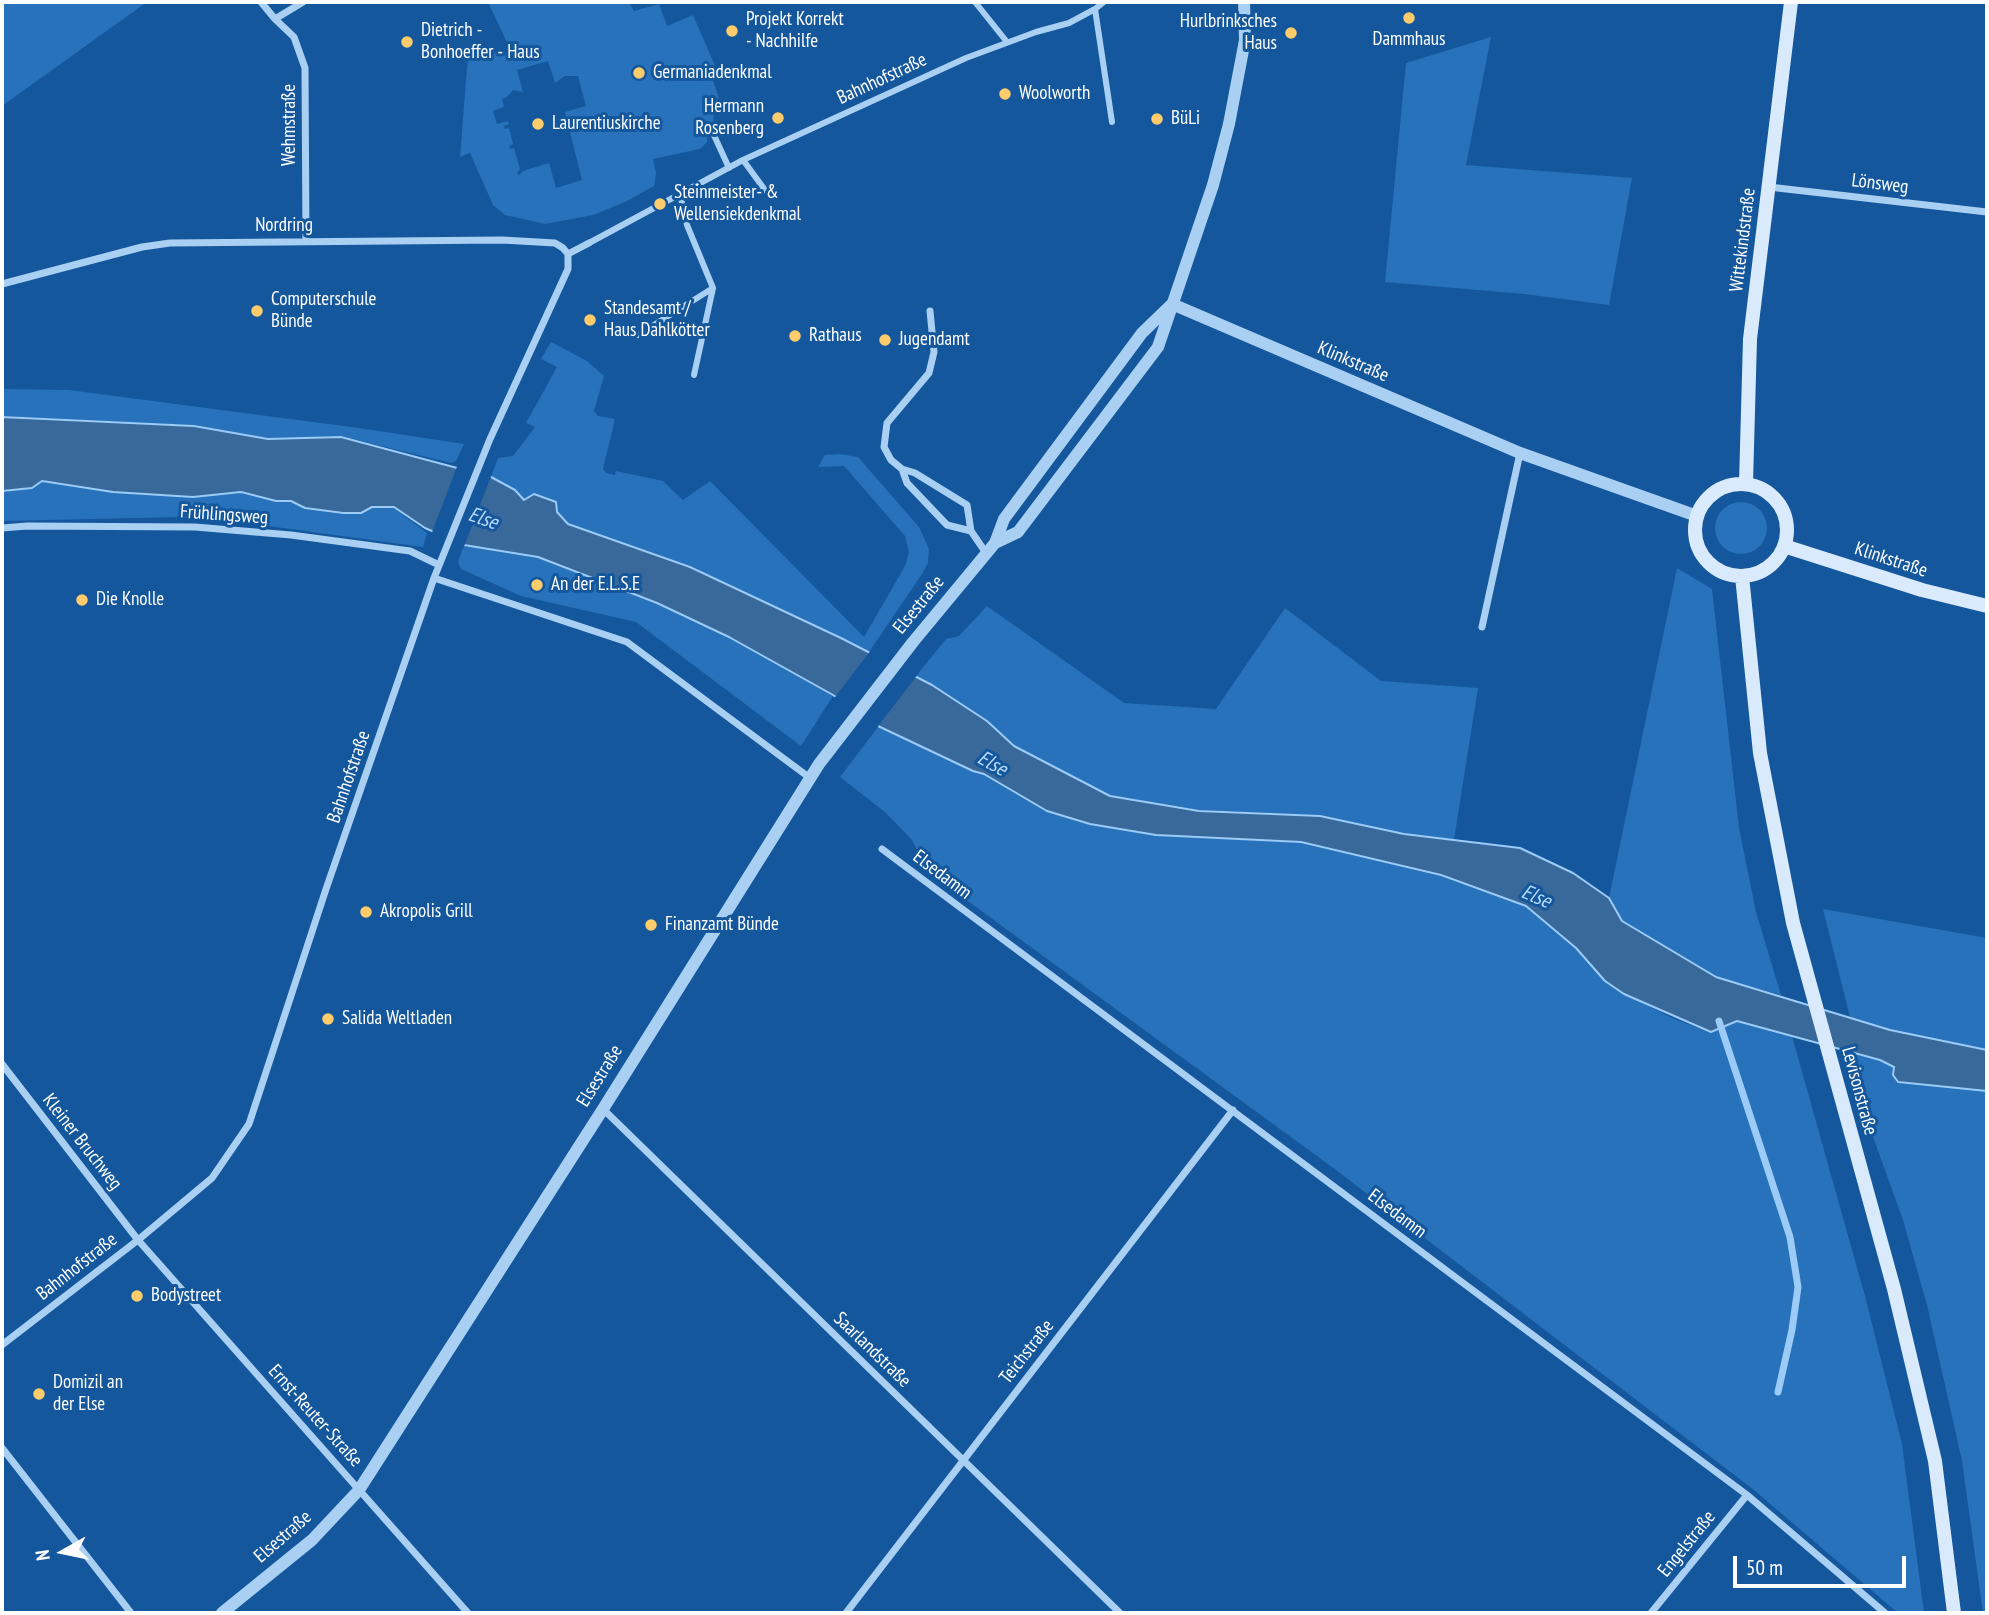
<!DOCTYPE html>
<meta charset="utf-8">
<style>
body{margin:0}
#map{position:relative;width:1989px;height:1615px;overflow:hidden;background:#14579c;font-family:"PT Sans Narrow",sans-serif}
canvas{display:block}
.frame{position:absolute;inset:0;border:4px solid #fff;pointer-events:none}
.north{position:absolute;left:28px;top:1517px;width:70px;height:70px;-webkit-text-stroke:5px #14579c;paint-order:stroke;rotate:261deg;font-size:19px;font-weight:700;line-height:28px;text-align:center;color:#fff}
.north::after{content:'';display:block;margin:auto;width:24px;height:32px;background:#fff;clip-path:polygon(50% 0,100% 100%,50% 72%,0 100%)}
.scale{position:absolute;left:1733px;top:1556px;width:173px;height:32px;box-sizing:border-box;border:4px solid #fff;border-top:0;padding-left:9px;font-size:21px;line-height:24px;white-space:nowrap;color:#fff;-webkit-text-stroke:5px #14579c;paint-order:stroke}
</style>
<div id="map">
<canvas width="1989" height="1615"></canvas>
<div class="frame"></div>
<div class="north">N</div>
<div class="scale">50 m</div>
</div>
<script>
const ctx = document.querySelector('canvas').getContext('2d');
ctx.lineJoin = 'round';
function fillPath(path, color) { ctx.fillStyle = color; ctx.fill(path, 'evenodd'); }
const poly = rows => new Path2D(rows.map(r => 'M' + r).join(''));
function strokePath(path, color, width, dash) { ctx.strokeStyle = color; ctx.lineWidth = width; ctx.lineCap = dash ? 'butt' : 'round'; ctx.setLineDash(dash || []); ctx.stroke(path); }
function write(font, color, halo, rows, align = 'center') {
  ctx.font = font + ' "PT Sans Narrow",sans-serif'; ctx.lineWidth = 6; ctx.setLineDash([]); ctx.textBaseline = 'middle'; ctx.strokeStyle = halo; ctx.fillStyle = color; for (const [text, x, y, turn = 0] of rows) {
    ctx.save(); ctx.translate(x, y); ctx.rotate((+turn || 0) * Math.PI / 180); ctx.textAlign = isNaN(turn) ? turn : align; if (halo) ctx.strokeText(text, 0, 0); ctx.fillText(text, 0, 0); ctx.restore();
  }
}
const green = poly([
 [2,2,147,2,2,106],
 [488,2,629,2,634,11,659,4,667,26,693,15,719,75,713,81,719,98,712,99,714,125,708,126,707,142,700,149,653,159,656,173,654,186,625,202,593,215,545,224,505,215,493,205,470,153,460,157,468,55,511,51],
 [548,61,555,83,565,76,578,76,586,106,565,112,582,180,556,188,549,163,523,171,519,175,517,173,520,169,514,148,510,149,509,146,513,144,509,128,505,129,504,126,509,124,508,121,497,124,493,111,504,107,502,99,507,97,513,90,523,92,517,70],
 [1491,37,1466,165,1632,178,1609,305,1524,294,1385,282,1406,63],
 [551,342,587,361,604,376,594,411,598,416,615,419,603,469,606,473,615,475,616,471,663,481,683,500,710,481,864,637,905,566,909,552,905,536,844,466,818,467,825,455,839,454,858,457,919,527,929,549,928,563,922,574,869,652,691,566,568,524,557,512,524,500,515,490,491,477,498,458,513,456,535,427,526,423,557,367,541,359],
 [2,389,69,390,359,428,464,444,456,461,451,463,341,436,268,439,194,425,2,416],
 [42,482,112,492,193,497,240,493,276,502,291,501,305,509,343,514,361,514,372,507,394,508,427,533,423,547,246,523,181,517,2,521,2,492,32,488],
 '1715 528a26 26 0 1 1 52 0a26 26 0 1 1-52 0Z',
 [464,545,538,558,657,604,729,637,833,696,801,746,636,622,521,596,461,569,458,562],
 [1677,568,1712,589,1739,828,1756,912,1781,995,1716,977,1622,921,1609,898],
 [987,606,1124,703,1216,709,1285,608,1381,681,1478,688,1454,840,1404,834,1320,815,1199,810,1110,796,1015,746,987,720,933,685,916,676,946,639,959,636],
 [878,727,984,774,1047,811,1089,824,1156,835,1301,843,1440,876,1526,907,1575,948,1606,980,1629,996,1672,1018,1711,1033,1737,1022,1792,1036,1865,1296,1902,1444,1924,1613,1898,1613,1754,1490,1332,1167,928,872,912,840,886,813,840,777],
 [1823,909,1987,938,1987,1050,1889,1030,1850,1017],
 [1842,1051,1879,1060,1894,1067,1893,1075,1897,1083,1987,1091,1987,1613,1983,1613,1962,1461,1927,1305,1903,1220]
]);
const water = poly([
 [2,417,194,426,268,439,341,437,491,477,515,490,524,500,534,494,556,502,557,512,568,524,690,567,843,639,932,685,987,721,1014,746,1110,796,1199,811,1320,816,1404,834,1520,848,1573,873,1609,898,1622,921,1716,977,1890,1030,1987,1050,1987,1091,1898,1082,1893,1075,1894,1067,1880,1060,1737,1021,1711,1032,1624,994,1605,981,1576,948,1526,906,1441,875,1301,842,1156,835,1090,824,1047,811,984,774,973,771,878,726,833,695,729,637,657,603,538,557,464,545,425,528,394,507,372,507,361,513,343,513,305,508,291,501,276,501,241,492,193,497,113,492,42,481,32,488,2,491,2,417]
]);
const pier = poly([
 [458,464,492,474,463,549,431,535],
 [871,650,918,674,876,729,833,700]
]);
const stream = poly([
 [1719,1021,1790,1237,1798,1287,1792,1330,1778,1392]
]);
const pedestrian = poly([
 [975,2,1007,42],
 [1095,9,1112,122],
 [713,133,729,168],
 [743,160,765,190],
 [680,194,687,225,713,288,694,375],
 [589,243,743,160,966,58,1036,32,1069,23,1095,9,1104,2],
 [638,335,713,288]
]);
const minor = poly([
 [261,2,275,19,303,2],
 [275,19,294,37,305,68,306,241],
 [1769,187,1987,212],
 [568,254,589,243],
 [2,284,142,247,170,243,502,240,555,243,563,248,568,254],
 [930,311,934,352,929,373,887,423,884,447,891,460,902,469,907,483,947,525,971,531],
 [902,469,915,473,967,505,971,531,986,553],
 [2,528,27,526,195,527,291,535,410,551,439,565],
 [434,578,627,642,810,778],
 [1482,627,1520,453],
 [882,849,1747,1495,1885,1613],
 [2,1064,138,1240,468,1613],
 [603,1109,1120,1613],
 [2,1345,138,1240,212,1178,249,1124,326,889,434,578,490,439,568,269,568,254],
 [2,1448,131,1613],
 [846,1613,1233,1110],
 [1651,1613,1747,1495]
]);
const tertiary = poly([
 [1172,304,1520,453,1697,516],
 [995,543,1018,532,1158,347,1213,185,1229,124,1245,40,1244,2],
 [222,1613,312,1540,359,1490,603,1109,819,764,913,642,995,543,1004,519,1142,333,1172,304]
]);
const secondary = poly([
 [1746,483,1750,339,1791,2],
 '1695 530a46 46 0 1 1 92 0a46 46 0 1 1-92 0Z',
 [1784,546,1922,590,1987,606],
 [1742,576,1760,753,1793,923,1894,1289,1935,1461,1954,1613]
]);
const markers = [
 [1409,18,7,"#ffcc6c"],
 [732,31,7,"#ffcc6c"],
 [1291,33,7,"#ffcc6c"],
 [407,42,7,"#ffcc6c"],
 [639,73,7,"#ffcc6c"],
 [1005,94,7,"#ffcc6c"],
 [778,118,7,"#ffcc6c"],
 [1157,119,7,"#ffcc6c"],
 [538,124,7,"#ffcc6c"],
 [660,204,7,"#ffcc6c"],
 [257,311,7,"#ffcc6c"],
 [590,320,7,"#ffcc6c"],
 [795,336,7,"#ffcc6c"],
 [885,340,7,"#ffcc6c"],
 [537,585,7,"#ffcc6c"],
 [82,600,7,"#ffcc6c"],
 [366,912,7,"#ffcc6c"],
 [651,925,7,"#ffcc6c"],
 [328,1019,7,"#ffcc6c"],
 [137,1296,7,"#ffcc6c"],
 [39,1394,7,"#ffcc6c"]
];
const poiNames = [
 ["Projekt Korrekt",746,20],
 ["- Nachhilfe",746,42],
 ["Hurlbrinksches",1277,22,"right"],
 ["Haus",1277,44,"right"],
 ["Dietrich -",421,31],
 ["Bonhoeffer - Haus",421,53],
 ["Dammhaus",1409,40,"center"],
 ["Germaniadenkmal",653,73],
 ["Woolworth",1019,94],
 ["Hermann",764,107,"right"],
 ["Rosenberg",764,129,"right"],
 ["BüLi",1171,119],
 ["Laurentiuskirche",552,124],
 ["Steinmeister- &",674,193],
 ["Wellensiekdenkmal",674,215],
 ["Computerschule",271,300],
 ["Bünde",271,322],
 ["Standesamt /",604,309],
 ["Haus Dahlkötter",604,331],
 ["Rathaus",809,336],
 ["Jugendamt",899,340],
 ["An der E.L.S.E",551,585],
 ["Die Knolle",96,600],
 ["Akropolis Grill",380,912],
 ["Finanzamt Bünde",665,925],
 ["Salida Weltladen",342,1019],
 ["Bodystreet",151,1296],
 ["Domizil an",53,1383],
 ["der Else",53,1405]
];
const streetNames = [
 ["Bahnhofstraße",882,79,-25],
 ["Wehmstraße",290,125,-90],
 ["Lönsweg",1880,184,7],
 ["Nordring",284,226],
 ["Wittekindstraße",1743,240,-83],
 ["Klinkstraße",1353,362,23],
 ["Frühlingsweg",224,515,4],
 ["Klinkstraße",1891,560,18],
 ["Elsestraße",919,605,-51],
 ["Bahnhofstraße",349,777,-71],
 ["Elsedamm",942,875,37],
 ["Elsestraße",600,1076,-58],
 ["Levisonstraße",1859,1091,75],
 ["Kleiner Bruchweg",82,1142,52],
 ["Elsedamm",1397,1214,37],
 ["Bahnhofstraße",77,1267,-38],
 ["Saarlandstraße",872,1350,44],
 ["Teichstraße",1027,1352,-52],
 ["Ernst-Reuter-Straße",315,1416,48],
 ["Elsestraße",283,1537,-41],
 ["Engelstraße",1687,1544,-51]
];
const waterNames = [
 ["Else",483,519,19],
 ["Else",992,764,29],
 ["Else",1536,897,23]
];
fillPath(green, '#2772ba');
fillPath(water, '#38699a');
strokePath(water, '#9bcbf6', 2);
fillPath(pier, '#14579c');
strokePath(stream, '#9bcbf6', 7);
strokePath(pedestrian, '#a9cff3', 6);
strokePath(minor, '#a9cff3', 7);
strokePath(tertiary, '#a9cff3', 12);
strokePath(secondary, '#d9eafd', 14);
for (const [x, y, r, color] of markers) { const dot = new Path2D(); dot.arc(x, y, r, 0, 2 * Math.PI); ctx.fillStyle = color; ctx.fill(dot); strokePath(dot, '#14579c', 2.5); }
write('19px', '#fff', '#14579c', poiNames, 'left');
write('19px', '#fff', '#14579c', streetNames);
write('italic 21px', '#b6d9fa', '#14579c', waterNames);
</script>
